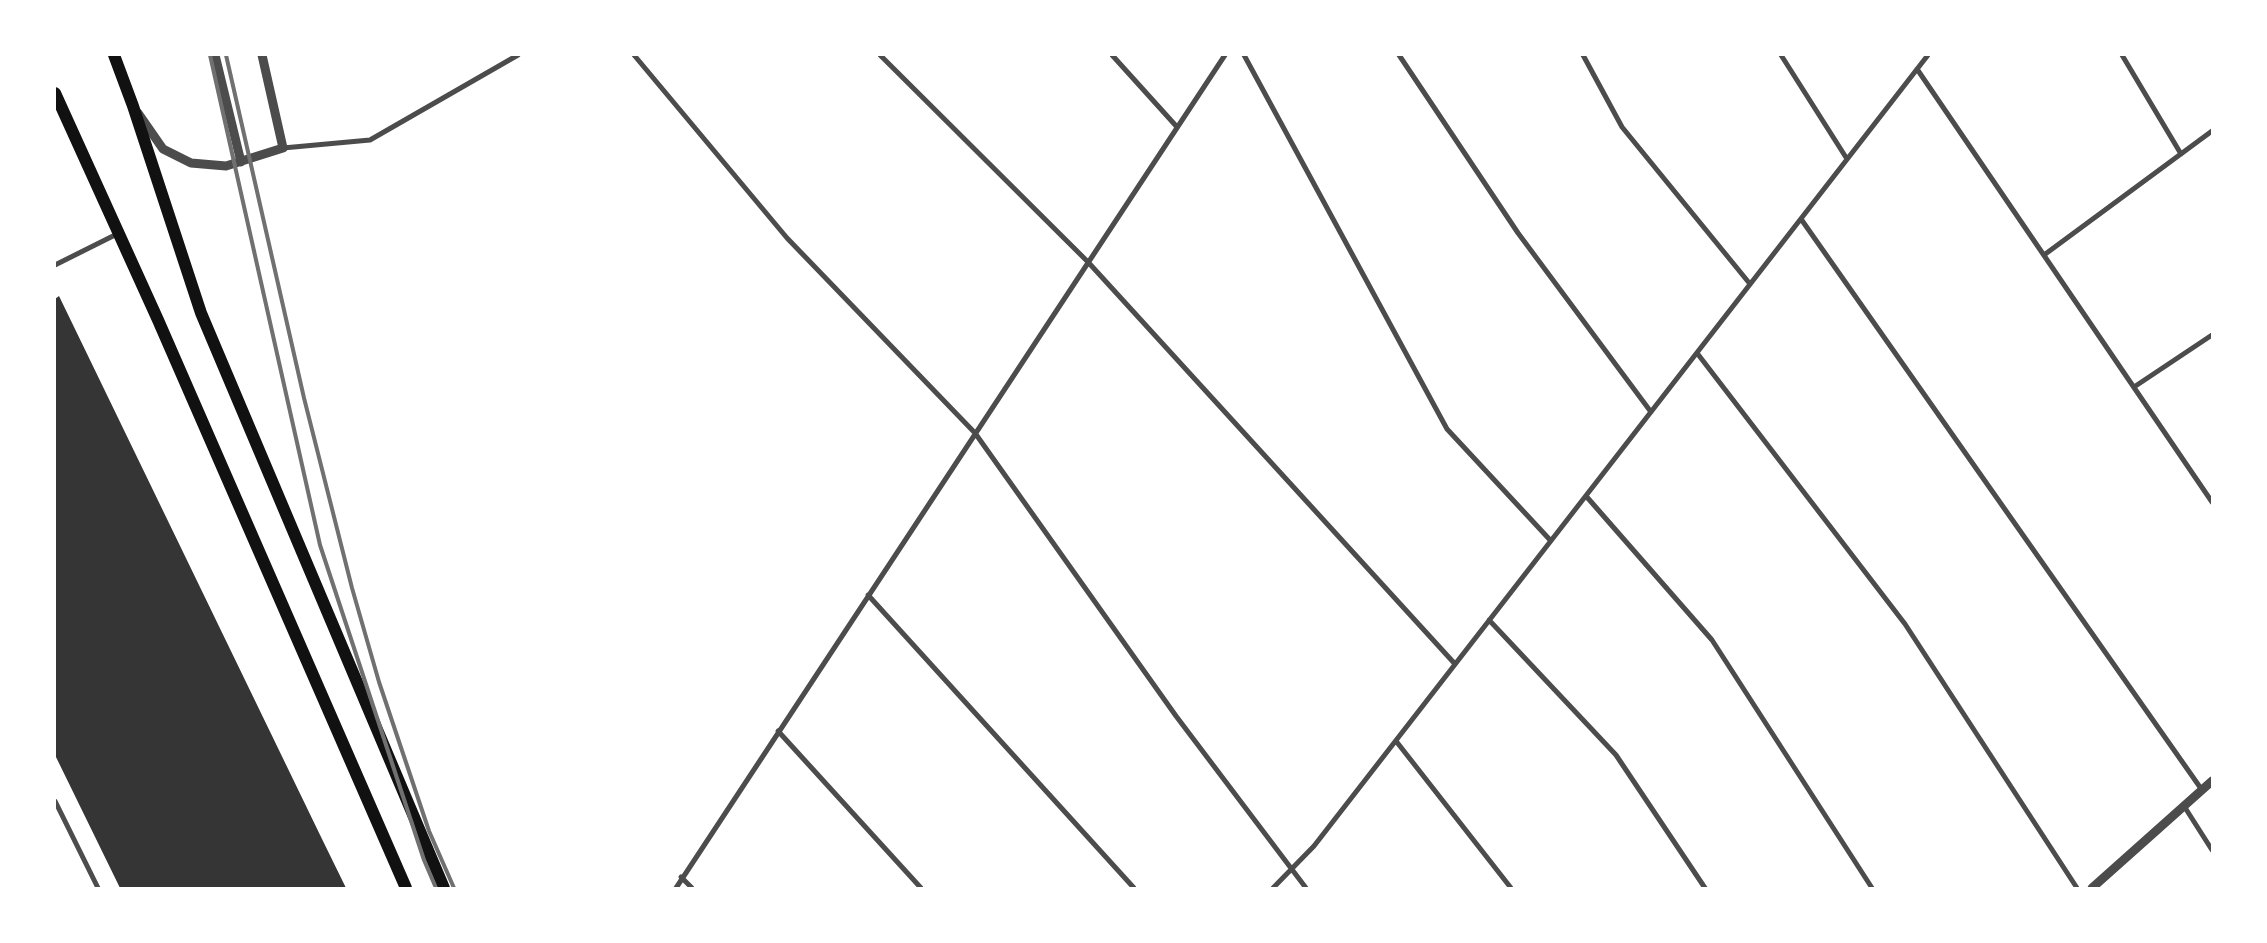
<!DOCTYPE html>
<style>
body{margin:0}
#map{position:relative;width:2267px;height:943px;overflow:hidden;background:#fff;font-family:Roboto,sans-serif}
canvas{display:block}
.frame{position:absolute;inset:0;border:56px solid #fff;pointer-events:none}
</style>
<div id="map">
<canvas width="2267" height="943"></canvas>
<div class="frame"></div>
</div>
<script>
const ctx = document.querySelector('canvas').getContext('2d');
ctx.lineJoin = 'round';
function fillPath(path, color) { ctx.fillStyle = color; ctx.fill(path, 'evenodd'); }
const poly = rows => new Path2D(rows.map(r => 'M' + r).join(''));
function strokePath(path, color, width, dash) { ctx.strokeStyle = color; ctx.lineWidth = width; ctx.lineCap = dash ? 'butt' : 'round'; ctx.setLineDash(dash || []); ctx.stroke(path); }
const building = poly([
 [59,296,322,839,346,888,120,888,55,755,55,299]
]);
const minor = poly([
 [634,55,787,238,975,433,1176,716,1306,888],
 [880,55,1088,262,1455,664],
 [1112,55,1177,127],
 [1244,55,1447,429,1551,541],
 [1399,55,1518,233,1651,412],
 [1583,55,1622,127,1750,284],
 [1781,55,1847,159],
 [2122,55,2181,154],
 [1917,69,2212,502],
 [283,148,370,140,518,55],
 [1801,219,2202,790],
 [2044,255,2212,131],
 [55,265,117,234],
 [1697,353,1905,624,2077,888],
 [2134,387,2212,335],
 [1586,496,1712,640,1872,888],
 [868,595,1134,888],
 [1489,620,1616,755,1705,888],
 [778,731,921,888],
 [1396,741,1511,888],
 [55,801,98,888],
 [2184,806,2212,850],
 [681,877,692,888],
 [676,888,1225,55],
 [1273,888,1314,846,1928,55]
]);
const tertiary = poly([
 [215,55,241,162],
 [138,113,163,149,191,163,226,166,283,148,262,55],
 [2092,888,2212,781]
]);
const primary = poly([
 [114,55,133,106,201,313,444,888],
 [55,93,158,320,406,888]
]);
const rail = poly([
 [210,55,320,545,424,860,436,888],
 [226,55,304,398,352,588,379,682,429,831,454,888]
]);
fillPath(building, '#353535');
strokePath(minor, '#4c4c4c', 5);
strokePath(tertiary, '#4c4c4c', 9);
strokePath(primary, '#111', 12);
strokePath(rail, '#707070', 4);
</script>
